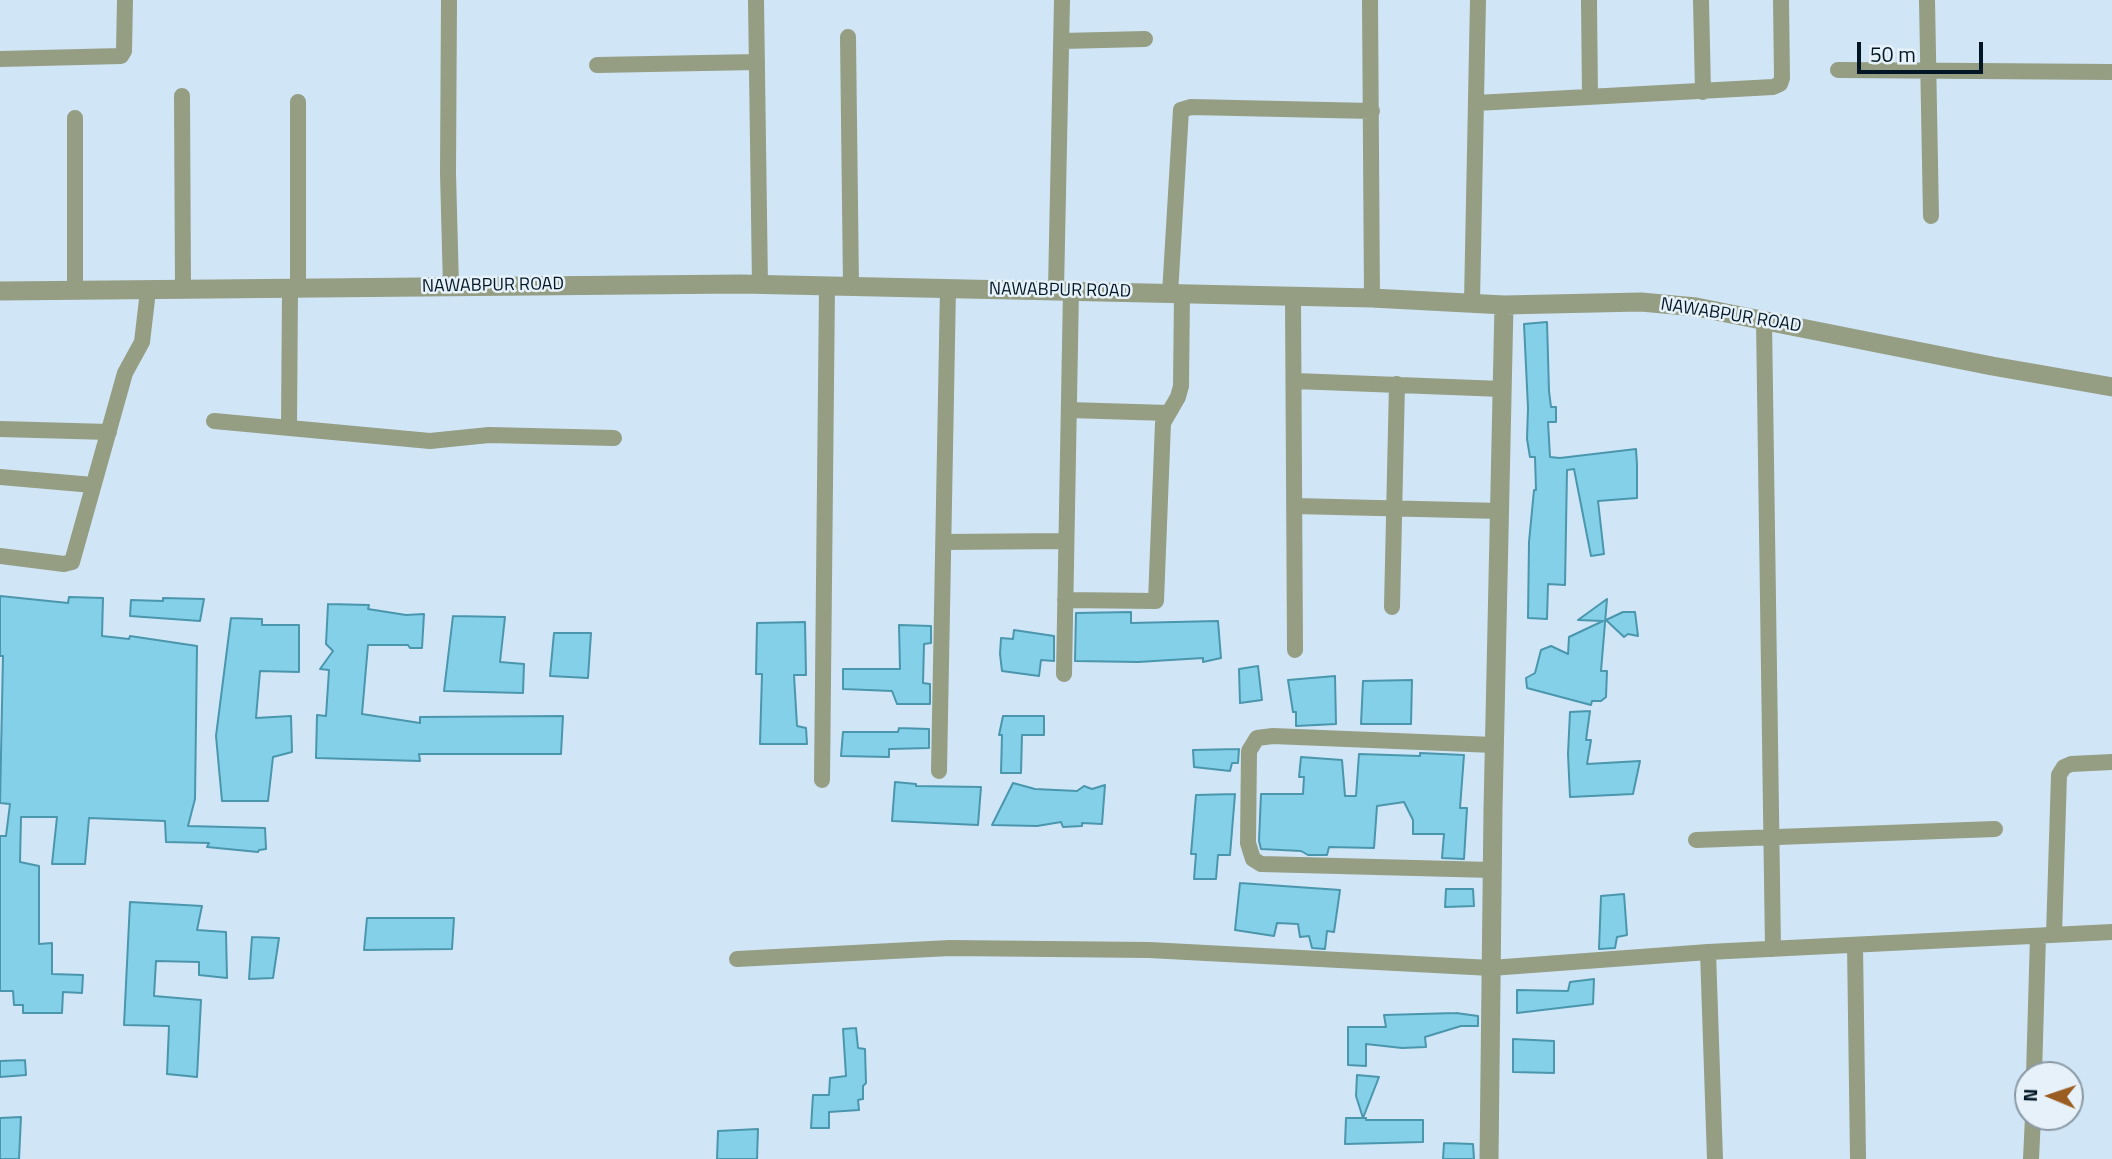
<!DOCTYPE html>
<style>
body{margin:0}
#map{position:relative;width:2112px;height:1159px;overflow:hidden;background:#d0e6f7;font-family:"Titillium Web",sans-serif}
canvas{display:block}
.north{position:absolute;left:2014px;top:1061px;width:70px;height:70px;box-sizing:border-box;background:#e6f1fa;border:2px solid #8a99a4;border-radius:50%;rotate:272deg;font-size:19px;font-weight:700;line-height:28px;text-align:center;color:#011624}
.north::after{content:'';display:block;margin:auto;width:24px;height:32px;background:#9a5c21;clip-path:polygon(50% 0,100% 100%,50% 72%,0 100%)}
.scale{position:absolute;left:1857px;top:42px;width:126px;height:32px;box-sizing:border-box;border:4px solid #011624;border-top:0;padding-left:9px;font-size:21px;line-height:24px;white-space:nowrap;color:#011624;-webkit-text-stroke:5px #e6f1fa;paint-order:stroke}
</style>
<div id="map">
<canvas width="2112" height="1159"></canvas>
<div class="north">N</div>
<div class="scale">50 m</div>
</div>
<script>
const ctx = document.querySelector('canvas').getContext('2d');
ctx.lineJoin = 'round';
function fillPath(path, color) { ctx.fillStyle = color; ctx.fill(path, 'evenodd'); }
const poly = rows => new Path2D(rows.map(r => 'M' + r).join(''));
function strokePath(path, color, width, dash) { ctx.strokeStyle = color; ctx.lineWidth = width; ctx.lineCap = dash ? 'butt' : 'round'; ctx.setLineDash(dash || []); ctx.stroke(path); }
function write(font, color, halo, rows, align = 'center') {
  ctx.font = font + ' "Titillium Web",sans-serif'; ctx.lineWidth = 5; ctx.setLineDash([]); ctx.textBaseline = 'middle'; ctx.strokeStyle = halo; ctx.fillStyle = color; for (const [text, x, y, turn = 0] of rows) {
    ctx.save(); ctx.translate(x, y); ctx.rotate((+turn || 0) * Math.PI / 180); ctx.textAlign = isNaN(turn) ? turn : align; if (halo) ctx.strokeText(text, 0, 0); ctx.fillText(text, 0, 0); ctx.restore();
  }
}
const building = poly([
 [1547,322,1549,391,1551,407,1556,407,1556,422,1548,422,1550,457,1560,458,1636,449,1637,465,1637,498,1598,501,1604,554,1591,556,1574,469,1567,470,1565,585,1548,584,1547,619,1528,618,1529,542,1534,490,1536,490,1535,457,1530,457,1527,439,1528,408,1524,324,1547,322],
 [0,596,68,603,69,597,103,598,102,636,129,639,130,636,197,646,195,799,188,826,265,828,266,849,259,850,258,852,207,847,209,843,166,842,165,821,89,818,85,864,52,864,57,817,21,817,20,862,39,866,39,944,52,943,52,974,83,975,82,993,63,992,62,1013,23,1013,23,1005,14,1005,13,991,0,991,0,836,6,836,10,804,0,803,3,656,0,656,0,596],
 [163,598,204,599,200,621,130,616,131,600,163,601,163,598],
 [1607,599,1601,671,1607,671,1606,697,1601,701,1592,701,1591,705,1527,688,1526,678,1535,673,1541,650,1551,646,1568,654,1569,637,1603,621,1578,620,1607,599],
 [328,604,369,605,368,609,406,615,424,614,422,648,410,648,408,645,368,645,362,714,420,723,420,717,563,716,561,754,419,754,420,761,316,758,317,715,326,716,329,670,320,669,333,651,326,644,328,604],
 [1131,612,1131,623,1218,621,1221,658,1203,662,1203,658,1138,662,1075,661,1076,613,1131,612],
 [1623,612,1635,612,1638,636,1628,634,1624,637,1606,620,1623,612],
 [453,616,505,617,500,662,524,664,523,693,444,691,453,616],
 [231,618,262,619,262,625,299,625,299,672,260,671,256,718,291,716,292,752,273,757,268,801,222,801,216,736,231,618],
 [805,622,806,675,794,675,797,726,806,728,807,744,760,744,762,674,756,674,757,623,805,622],
 [899,625,931,626,931,643,924,644,923,683,930,684,930,704,897,704,892,691,843,689,843,669,900,669,899,625],
 [1014,630,1054,636,1054,661,1041,660,1039,676,1002,671,1000,654,1001,638,1013,639,1014,630],
 [554,633,591,633,588,678,550,676,554,633],
 [1258,666,1262,700,1240,703,1239,669,1258,666],
 [1335,676,1336,724,1296,726,1296,712,1293,712,1288,680,1335,676],
 [1412,680,1411,724,1361,724,1363,681,1412,680],
 [1590,711,1586,740,1591,740,1587,764,1640,761,1633,794,1570,797,1568,754,1570,712,1590,711],
 [1003,716,1044,716,1044,735,1022,735,1021,773,1001,773,1002,735,999,735,1003,716],
 [899,728,929,729,929,748,889,749,889,757,841,756,843,732,898,732,899,728],
 [1239,749,1238,763,1232,763,1230,771,1194,767,1193,750,1239,749],
 [1420,753,1464,755,1460,808,1467,808,1464,859,1442,858,1444,834,1413,834,1413,820,1404,802,1377,806,1374,848,1329,847,1327,855,1308,855,1301,851,1261,849,1259,841,1261,794,1303,794,1304,777,1299,777,1301,757,1342,760,1345,796,1356,796,1359,754,1420,756,1420,753],
 [895,782,916,784,916,786,981,787,978,825,892,821,895,782],
 [1013,783,1035,789,1077,791,1084,786,1092,789,1105,785,1102,824,1082,823,1082,826,1063,827,1061,822,1037,826,992,825,1013,783],
 [1235,794,1230,855,1218,855,1216,879,1194,879,1196,854,1191,854,1196,795,1235,794],
 [1240,883,1340,890,1334,932,1327,931,1325,949,1312,948,1309,936,1300,937,1298,924,1277,923,1274,936,1235,930,1240,883],
 [1446,889,1473,889,1474,906,1445,907,1446,889],
 [1624,894,1627,935,1617,937,1615,948,1599,949,1601,896,1624,894],
 [130,902,202,906,197,930,226,932,227,978,199,975,199,962,156,961,154,996,201,1000,197,1077,167,1074,169,1026,124,1025,130,902],
 [367,918,454,918,452,949,364,950,367,918],
 [252,937,279,938,273,978,249,979,252,937],
 [1594,979,1593,1004,1517,1013,1517,990,1568,991,1570,982,1594,979],
 [1456,1013,1478,1016,1478,1026,1461,1026,1425,1037,1426,1047,1402,1048,1366,1044,1366,1066,1348,1065,1348,1027,1386,1027,1384,1015,1456,1013],
 [856,1028,858,1048,865,1049,866,1083,863,1086,863,1099,858,1100,859,1110,829,1112,829,1128,811,1128,813,1095,829,1095,830,1078,846,1076,843,1029,856,1028],
 [1513,1039,1554,1041,1554,1073,1513,1072,1513,1039],
 [25,1060,26,1075,0,1077,0,1061,25,1060],
 [1357,1075,1379,1077,1363,1118,1356,1096,1357,1075],
 [21,1117,19,1159,0,1159,0,1118,21,1117],
 [1346,1118,1366,1118,1366,1120,1423,1120,1423,1142,1345,1144,1346,1118],
 [758,1129,757,1159,717,1159,718,1131,758,1129],
 [1444,1143,1473,1144,1474,1159,1443,1159,1444,1143]
]);
const minor = poly([
 [449,0,448,173,451,287],
 [756,0,760,285],
 [1370,0,1372,298],
 [1589,0,1590,97],
 [1701,0,1703,92],
 [1927,0,1931,216],
 [848,37,851,286],
 [1062,41,1145,39],
 [0,59,121,56,124,51,125,0],
 [597,65,757,62],
 [1838,70,2112,72],
 [182,96,183,290],
 [298,102,298,289],
 [1476,103,1773,87,1780,84,1782,78,1781,0],
 [1056,290,1062,0],
 [75,291,75,118],
 [1170,294,1181,110,1191,107,1372,111],
 [1293,298,1295,650],
 [1472,302,1478,0],
 [1764,320,1773,949],
 [1295,381,1502,389],
 [1069,410,1168,413],
 [214,421,430,441,489,435,614,438],
 [289,428,290,289],
 [0,429,109,432],
 [0,477,93,485],
 [1295,506,1501,511],
 [944,542,1066,541],
 [0,556,64,564,72,562,125,373,142,342,148,291],
 [1065,600,1156,601,1163,423,1178,397,1181,386,1182,293],
 [1392,607,1397,384],
 [1064,674,1071,290],
 [939,771,948,288],
 [822,780,827,286],
 [1696,840,1995,829],
 [1492,870,1261,864,1253,859,1248,843,1249,751,1257,738,1273,736,1494,745],
 [2054,935,2059,775,2064,767,2071,764,2112,762],
 [1855,945,1858,1158],
 [1708,952,1715,1159],
 [737,959,950,948,1149,950,1491,968,1708,952,2112,932],
 [2034,1075,2038,936],
 [2031,1159,2033,1117]
]);
const tertiary = poly([
 [0,291,741,284,1372,298,1504,305,1641,302,1696,307,1992,366,2112,387],
 [1489,1159,1493,809,1504,305]
]);
const streetNames = [
 ["NAWABPUR ROAD",493,286,-1],
 ["NAWABPUR ROAD",1060,291,1],
 ["NAWABPUR ROAD",1731,316,9]
];
fillPath(building, '#84d0e8');
strokePath(building, '#4a96ad', 2);
strokePath(minor, '#959d83', 16);
strokePath(tertiary, '#959d83', 19);
write('18px', '#011624', '#e6f1fa', streetNames);
</script>
